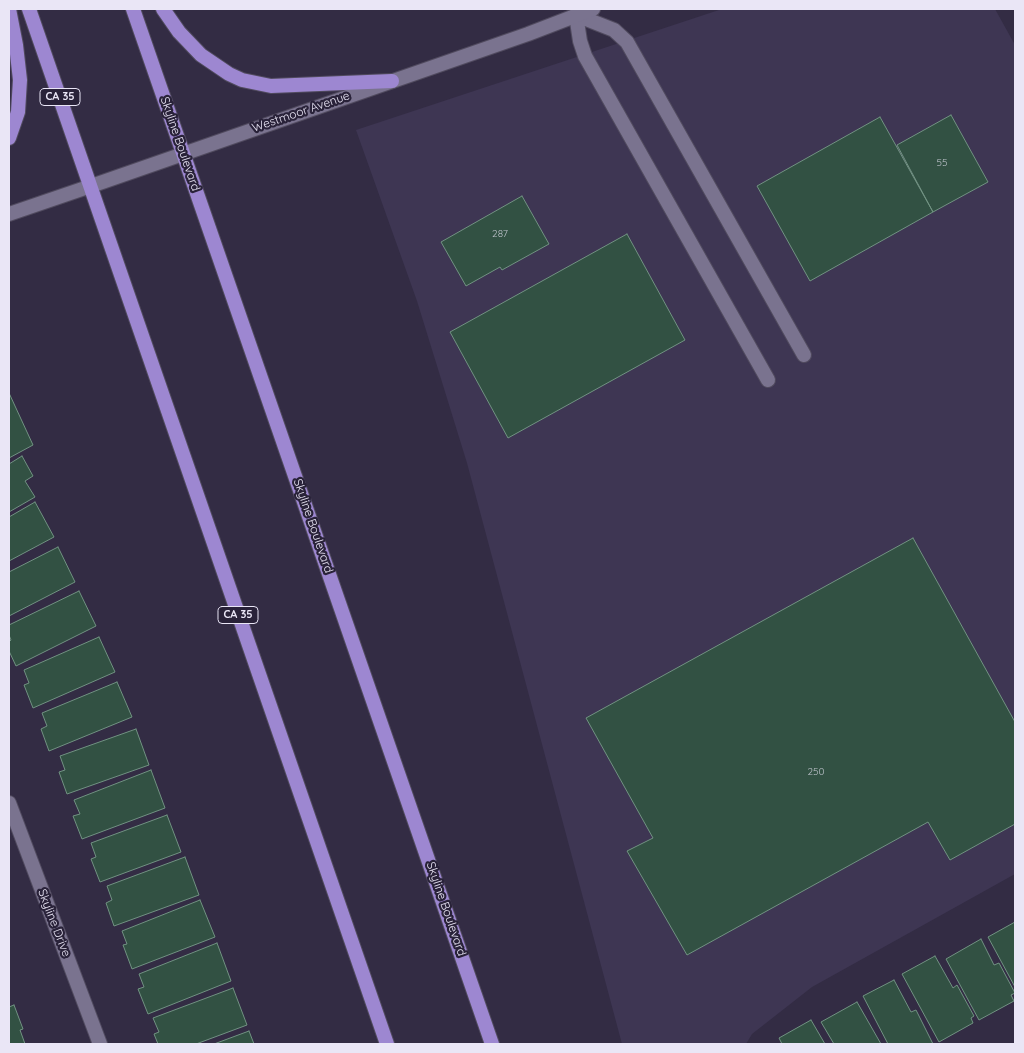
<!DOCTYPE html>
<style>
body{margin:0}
#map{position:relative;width:1024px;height:1053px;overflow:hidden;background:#332c44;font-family:Quicksand,sans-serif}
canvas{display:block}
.frame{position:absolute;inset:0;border:10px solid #eae6f6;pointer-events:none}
</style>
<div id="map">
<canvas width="1024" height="1053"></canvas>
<div class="frame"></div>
</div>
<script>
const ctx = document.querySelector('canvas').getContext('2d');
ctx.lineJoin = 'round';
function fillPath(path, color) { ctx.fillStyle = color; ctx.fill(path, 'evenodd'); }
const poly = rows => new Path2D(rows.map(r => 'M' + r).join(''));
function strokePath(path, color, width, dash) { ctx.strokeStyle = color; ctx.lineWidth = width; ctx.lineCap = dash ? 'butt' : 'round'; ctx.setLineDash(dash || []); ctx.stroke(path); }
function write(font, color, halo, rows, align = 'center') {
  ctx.font = font + ' Quicksand,sans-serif'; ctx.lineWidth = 4.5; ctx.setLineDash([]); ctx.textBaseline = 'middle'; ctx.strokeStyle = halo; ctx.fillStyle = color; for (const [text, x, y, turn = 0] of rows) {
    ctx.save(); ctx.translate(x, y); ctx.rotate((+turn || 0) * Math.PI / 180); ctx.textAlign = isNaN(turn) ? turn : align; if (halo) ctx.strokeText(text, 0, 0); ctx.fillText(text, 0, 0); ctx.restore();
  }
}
const built = poly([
 [722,9,995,9,1015,45,1015,874,812,987,752,1034,746,1044,622,1044,467,463,417,301,356,130]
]);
const building = poly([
 [951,115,988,182,933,212,897,145,951,115],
 [880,117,933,212,810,281,757,186,880,117],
 [522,196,549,244,502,270,500,267,466,286,441,242,522,196],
 [627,234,685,340,508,438,450,332,627,234],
 [9,393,33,445,9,458,9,393],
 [22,456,33,476,25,481,35,497,9,512,9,464,22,456],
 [35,502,54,537,9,561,9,517,35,502],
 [913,538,1015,722,1015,824,950,860,928,822,687,955,627,851,653,838,586,718,913,538],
 [58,547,75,582,9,616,9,572,58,547],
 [79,591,96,626,16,666,9,651,9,642,11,640,9,635,9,625,79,591],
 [99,637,115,672,33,708,24,685,29,683,24,670,99,637],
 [117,682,132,717,49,751,41,729,47,726,42,713,117,682],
 [136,729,149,765,67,794,59,772,65,770,60,756,136,729],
 [151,770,165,808,82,839,73,816,80,814,74,800,151,770],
 [167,815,181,852,100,882,91,859,96,857,91,843,167,815],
 [185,857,199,895,114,926,106,903,112,900,107,886,185,857],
 [200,900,215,937,132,969,123,945,127,944,122,931,200,900],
 [1015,922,1015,987,988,937,1015,922],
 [981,939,994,965,999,963,1015,993,1011,995,1014,1001,979,1020,946,959,981,939],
 [217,943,231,981,148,1014,138,989,144,987,139,974,217,943],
 [935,956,953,988,957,985,974,1016,971,1018,973,1023,939,1042,902,974,935,956],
 [894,980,911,1012,916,1010,933,1044,888,1044,863,996,894,980],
 [233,988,247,1025,196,1044,158,1044,154,1034,159,1032,153,1018,233,988],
 [857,1002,881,1044,834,1044,821,1022,857,1002],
 [14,1005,23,1029,20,1030,25,1044,9,1044,9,1007,14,1005],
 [811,1020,825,1044,782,1044,779,1038,811,1020],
 [249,1031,254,1044,214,1044,249,1031]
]);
const service = poly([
 [768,380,585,56,580,41,576,15,614,30,627,42,804,355]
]);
const minor = poly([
 [9,214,91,186],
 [9,803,100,1044]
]);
const tertiary = poly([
 [91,186,528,34,593,9]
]);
const primary = poly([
 [29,9,387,1044],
 [133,9,492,1044],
 [163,9,179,32,201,55,229,74,242,80,271,86,392,81],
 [9,138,18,112,20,80,16,45,9,9]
]);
const numberNames = [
 ["55",942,163],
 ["287",500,234],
 ["250",816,772]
];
const shields = [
 [60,97,40],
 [238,615,40]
];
const shieldNames = [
 ["CA 35",60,97],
 ["CA 35",238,615]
];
const streetNames = [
 ["Westmoor Avenue",301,112,-19],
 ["Skyline Boulevard",180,144,71],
 ["Skyline Boulevard",313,526,71],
 ["Skyline Boulevard",446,909,71],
 ["Skyline Drive",54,923,69]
];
fillPath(built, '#3e3653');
fillPath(building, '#325143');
strokePath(building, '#719282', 1);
strokePath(service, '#514b5f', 16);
strokePath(minor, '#514b5f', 16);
strokePath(tertiary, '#514b5f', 16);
strokePath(primary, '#514b5f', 16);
strokePath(service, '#7a738f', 14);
strokePath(minor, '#7a738f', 14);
strokePath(tertiary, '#7a738f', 14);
strokePath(primary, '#9d87d1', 14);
write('10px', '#bcc1c9', null, numberNames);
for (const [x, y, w] of shields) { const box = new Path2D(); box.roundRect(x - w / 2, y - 8.5, w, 17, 4); ctx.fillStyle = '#292239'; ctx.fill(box); strokePath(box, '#eae6f6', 1); }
write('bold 11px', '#eae6f6', null, shieldNames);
write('12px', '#eae6f6', '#292239', streetNames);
</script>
